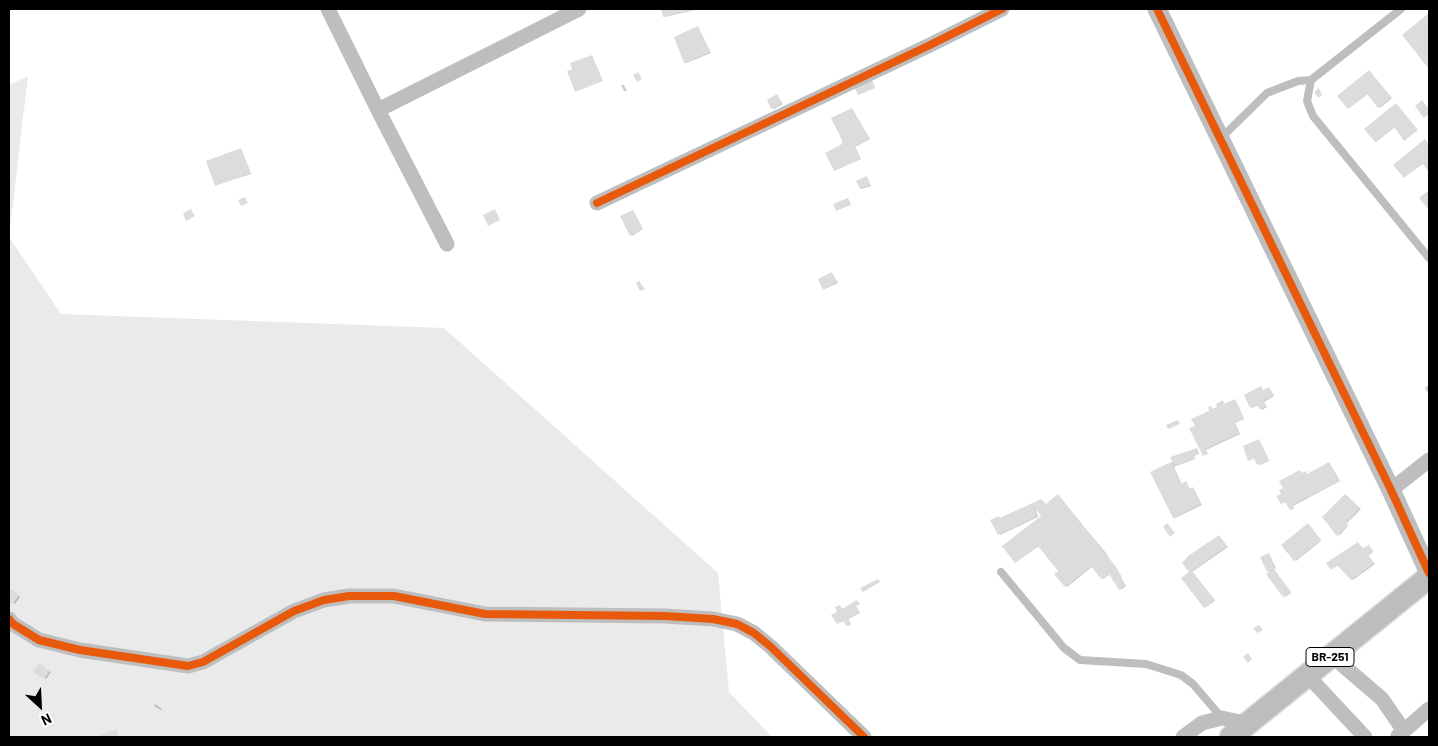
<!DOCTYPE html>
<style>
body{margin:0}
#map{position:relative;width:1438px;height:746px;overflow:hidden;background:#fff;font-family:Barlow,sans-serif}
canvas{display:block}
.frame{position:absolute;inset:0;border:10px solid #000;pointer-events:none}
.north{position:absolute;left:15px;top:681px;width:50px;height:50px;-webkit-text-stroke:4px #fff;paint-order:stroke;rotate:155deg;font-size:14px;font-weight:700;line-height:20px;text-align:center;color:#000}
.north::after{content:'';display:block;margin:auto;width:18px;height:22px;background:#000;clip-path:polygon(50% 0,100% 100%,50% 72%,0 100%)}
</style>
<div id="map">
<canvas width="1438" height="746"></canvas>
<div class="frame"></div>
<div class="north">N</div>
</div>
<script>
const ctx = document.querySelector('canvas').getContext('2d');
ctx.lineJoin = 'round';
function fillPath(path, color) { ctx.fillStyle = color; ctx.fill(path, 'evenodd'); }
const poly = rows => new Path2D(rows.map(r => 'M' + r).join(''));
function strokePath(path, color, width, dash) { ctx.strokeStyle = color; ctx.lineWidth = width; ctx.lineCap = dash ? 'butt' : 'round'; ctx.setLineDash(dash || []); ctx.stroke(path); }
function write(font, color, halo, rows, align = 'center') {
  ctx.font = font + ' Barlow,sans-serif'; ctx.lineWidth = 4; ctx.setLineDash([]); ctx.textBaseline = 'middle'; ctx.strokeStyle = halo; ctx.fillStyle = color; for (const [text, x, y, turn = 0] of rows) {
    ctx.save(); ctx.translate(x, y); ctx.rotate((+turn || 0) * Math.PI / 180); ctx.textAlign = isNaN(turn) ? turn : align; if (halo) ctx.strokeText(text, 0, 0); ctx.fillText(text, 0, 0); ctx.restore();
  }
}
const green = poly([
 [28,76,9,237,9,85],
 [9,237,61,314,444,328,718,573,729,692,772,737,9,737]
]);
const shadow = poly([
 [662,9,699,9,665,17],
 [1429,15,1429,67,1404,35],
 [698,27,711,53,686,63,685,62],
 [1371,73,1392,98,1380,108,1368,94,1349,108,1339,97],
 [621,85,624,85,627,91,624,91],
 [777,96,783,104,774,109,772,108],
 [1396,105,1395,127,1376,142,1375,141],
 [853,110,870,139,855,147,861,159,836,170,844,145,833,119],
 [1426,141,1429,145,1429,170,1424,163,1404,177],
 [241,149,251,174,216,185],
 [867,177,871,186,862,189,861,189],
 [848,199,851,205,837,210],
 [633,211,643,229,632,236,631,235],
 [832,273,838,283,825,289,824,289],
 [1429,385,1429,394,1425,388],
 [1261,388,1264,391,1270,389,1274,396,1264,402,1267,407,1262,410,1258,405,1252,408],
 [1236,401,1244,419,1235,423,1240,434,1206,450,1208,454,1203,455,1196,426,1211,412,1211,407,1213,411,1223,402,1225,405],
 [1259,440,1269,461,1260,465,1255,458,1249,460],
 [1197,450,1199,454,1194,456,1195,459,1174,467,1182,485,1186,483,1190,490,1194,489,1202,505,1175,518,1151,473],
 [1330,464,1340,481,1293,506,1294,509,1292,510,1287,502,1281,503,1283,494,1300,471,1303,474,1306,473,1308,475],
 [1347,496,1361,509,1346,524,1348,526,1339,536],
 [1059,497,1106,553,1126,586,1121,590,1110,574,1103,579,1093,566,1067,587,1056,574,1059,571,1039,546,1016,562,1044,515,1035,505,1038,517,1000,535,1000,519,1043,501,1046,505],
 [1309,526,1321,541,1296,561,1283,545],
 [1219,536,1228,547,1192,572,1215,601,1206,607,1191,572],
 [1358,543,1364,550,1370,547,1373,552,1368,556,1375,564,1353,580,1339,565,1332,569],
 [1270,556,1276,568,1273,570,1291,593,1285,597,1268,574,1271,573,1268,571],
 [9,590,20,597,15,604,9,600],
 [857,601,860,604,856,606,860,613,848,619,851,624,848,626,845,621,837,623,840,606,842,610],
 [39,665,51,672,46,679,35,671],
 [155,704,162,709,161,710,154,706]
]);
const building = poly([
 [661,9,696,9,663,17],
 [1429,13,1429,69,1402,35],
 [698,26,710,52,684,63,674,37],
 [592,55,603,81,575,92,567,71,572,69,570,63],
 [1369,70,1391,97,1378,108,1367,94,1348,109,1337,96],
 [638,72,642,79,637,82,633,75],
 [872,80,875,88,858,95,855,88],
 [1319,88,1322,95,1318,98,1314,92],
 [777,94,782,103,771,109,767,100],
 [1422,100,1429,109,1429,114,1424,118,1415,106],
 [1396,103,1418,130,1404,141,1394,127,1375,142,1364,129],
 [852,108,869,139,855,146,861,159,834,171,825,153,842,144,842,140,831,118],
 [1425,139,1429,144,1429,172,1422,163,1404,178,1393,165],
 [241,148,251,173,215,186,206,161],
 [867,176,870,185,860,189,856,181],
 [1429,190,1429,210,1419,198],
 [245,197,248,203,241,206,238,200],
 [848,198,851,204,836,211,833,204],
 [191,209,195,216,186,221,183,213],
 [495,209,500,220,488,226,483,215],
 [633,210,643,229,630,236,620,216],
 [832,272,837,282,823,290,818,279],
 [639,281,645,289,640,291,636,283],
 [1261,386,1263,390,1269,387,1273,395,1263,401,1266,406,1260,410,1257,405,1250,408,1244,395],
 [1235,399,1244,419,1234,423,1239,433,1205,449,1208,454,1203,456,1189,428,1195,426,1191,419,1209,411,1208,407,1211,406,1212,409,1217,407,1216,404,1223,400,1224,404],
 [1178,420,1180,424,1168,429,1166,425],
 [1259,439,1269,460,1257,465,1254,458,1248,461,1243,446],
 [1197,448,1199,453,1194,455,1195,458,1174,466,1170,457],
 [1171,462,1181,484,1186,481,1190,489,1193,487,1201,504,1173,518,1150,472],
 [1329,462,1339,481,1292,505,1294,508,1290,510,1285,502,1281,504,1276,496,1281,494,1279,490,1283,488,1279,481,1300,470,1302,473,1306,471,1307,474],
 [1058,494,1116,567,1122,577,1120,578,1125,585,1119,590,1109,574,1101,579,1091,566,1065,587,1054,574,1058,571,1038,546,1015,563,1002,546,1041,516,1034,506,1037,516,998,535,990,520,999,516,1000,518,1041,499,1046,504],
 [1345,494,1360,508,1346,523,1348,525,1337,536,1322,517],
 [1167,523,1175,533,1170,537,1163,527],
 [1308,523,1321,540,1294,561,1281,545],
 [1219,535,1227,546,1192,571,1215,600,1204,608,1181,578,1189,572,1182,563,1188,556],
 [1358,542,1363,548,1369,545,1373,551,1368,555,1374,563,1351,580,1337,565,1331,570,1326,563],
 [1269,553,1275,568,1267,572,1260,557],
 [1274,569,1291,592,1283,597,1266,574],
 [878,579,880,582,863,592,860,588],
 [9,588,19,595,13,604,9,601],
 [857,600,859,603,856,606,859,612,848,618,851,624,846,626,844,621,837,624,831,615,837,612,835,607,840,605,842,609],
 [1259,625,1263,630,1257,633,1253,628],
 [1248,653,1252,659,1248,663,1243,657],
 [39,663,50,671,44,679,33,672],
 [117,729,118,737,96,737]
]);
const service = poly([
 [1401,9,1311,80,1307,101,1313,116,1429,258],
 [1221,138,1267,93,1298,81,1311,80],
 [1001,572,1064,648,1080,660,1146,664,1181,675,1193,684,1222,718]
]);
const minor = poly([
 [328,9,378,110,579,9],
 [378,110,447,244],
 [597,203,930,45,1002,9],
 [1391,490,1429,460],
 [9,619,13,624,39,640,80,650,188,666,203,662,294,611,324,600,349,596,394,596,485,614,664,616,713,619,737,624,754,633,771,647,864,737],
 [1332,656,1382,699,1404,731],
 [1308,676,1365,737],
 [1398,736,1429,709],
 [1183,737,1202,723,1222,718,1249,724]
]);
const tertiary = poly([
 [1157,9,1391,490,1429,573]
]);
const primary = poly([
 [1231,737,1429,577]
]);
const cycleway = poly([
 [1157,9,1391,490,1429,573],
 [597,203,930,45,1002,9],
 [9,619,13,624,39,640,80,650,188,666,203,662,294,611,324,600,349,596,394,596,485,614,664,616,713,619,737,624,754,633,771,647,864,737]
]);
const shields = [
 [1330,657,48]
];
const shieldNames = [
 ["BR-251",1330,657]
];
fillPath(green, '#eaeaea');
fillPath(shadow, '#0003');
fillPath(building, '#dcdcdc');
strokePath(primary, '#dbdbdb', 25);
strokePath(service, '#bebebe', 8);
strokePath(minor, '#bebebe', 15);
strokePath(tertiary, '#bebebe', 19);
strokePath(primary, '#bdbdbd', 22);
strokePath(cycleway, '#e8590c', 8);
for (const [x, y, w] of shields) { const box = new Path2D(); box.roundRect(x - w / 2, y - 9.5, w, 19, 4); ctx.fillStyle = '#fff'; ctx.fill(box); strokePath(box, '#000', 1); }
write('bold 12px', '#000', null, shieldNames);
</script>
